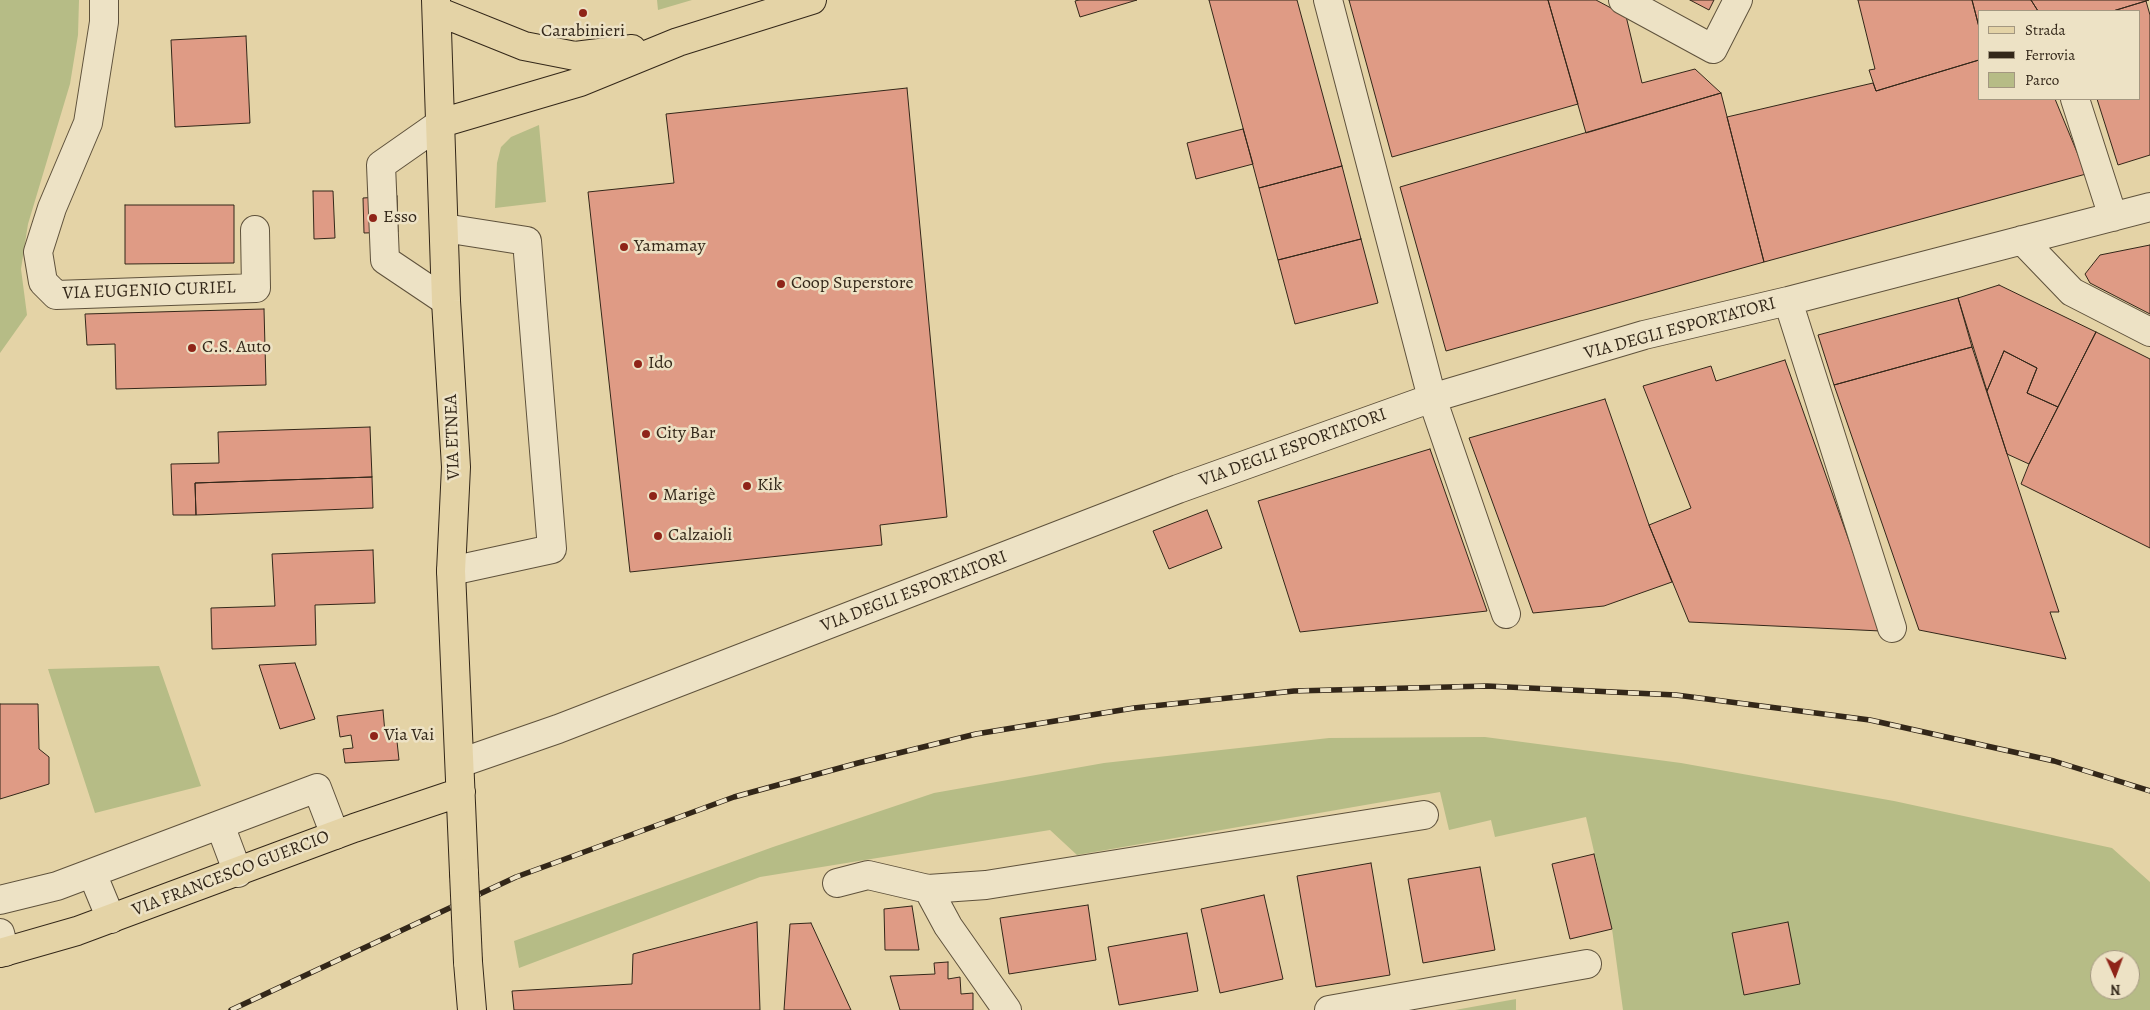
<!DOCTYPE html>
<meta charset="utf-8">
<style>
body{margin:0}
#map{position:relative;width:2150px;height:1010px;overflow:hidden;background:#e4d3a6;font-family:Alegreya,serif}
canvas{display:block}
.legend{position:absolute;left:1978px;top:10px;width:162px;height:90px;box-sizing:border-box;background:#ede2c5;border:1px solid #a39780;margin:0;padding:6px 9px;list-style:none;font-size:15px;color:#332719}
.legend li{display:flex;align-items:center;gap:10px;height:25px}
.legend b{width:25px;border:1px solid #a39780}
.north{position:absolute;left:2090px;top:950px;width:50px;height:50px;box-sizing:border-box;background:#ede2c5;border:1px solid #a39780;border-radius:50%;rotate:178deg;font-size:14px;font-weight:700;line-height:20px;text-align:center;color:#332719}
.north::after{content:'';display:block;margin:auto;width:18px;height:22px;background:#8f2418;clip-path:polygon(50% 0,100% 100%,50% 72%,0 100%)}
</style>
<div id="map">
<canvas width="2150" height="1010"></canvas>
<ul class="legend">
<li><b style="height:6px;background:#e4d3a6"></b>Strada</li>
<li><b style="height:6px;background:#332719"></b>Ferrovia</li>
<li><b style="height:14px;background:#b6bc86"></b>Parco</li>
</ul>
<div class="north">N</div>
</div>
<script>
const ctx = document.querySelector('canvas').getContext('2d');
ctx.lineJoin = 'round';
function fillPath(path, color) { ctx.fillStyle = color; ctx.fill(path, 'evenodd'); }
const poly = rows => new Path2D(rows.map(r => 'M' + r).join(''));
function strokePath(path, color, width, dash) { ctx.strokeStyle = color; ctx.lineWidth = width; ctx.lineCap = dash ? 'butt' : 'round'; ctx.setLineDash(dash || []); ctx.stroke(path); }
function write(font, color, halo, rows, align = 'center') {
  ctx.font = font + ' Alegreya,serif'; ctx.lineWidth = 5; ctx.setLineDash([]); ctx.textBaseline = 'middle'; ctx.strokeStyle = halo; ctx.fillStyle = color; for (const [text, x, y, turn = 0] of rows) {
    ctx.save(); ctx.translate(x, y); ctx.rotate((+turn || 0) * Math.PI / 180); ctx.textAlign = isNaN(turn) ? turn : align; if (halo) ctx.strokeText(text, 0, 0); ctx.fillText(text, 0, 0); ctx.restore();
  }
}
const green = poly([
 [0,0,79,0,78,35,70,84,28,224,21,269,27,315,0,353],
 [657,0,692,0,658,10],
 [539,125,546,202,495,208,497,163,501,147,511,137],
 [159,666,201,786,95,813,48,669],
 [1485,737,1681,763,1894,801,2112,848,2150,882,2150,1010,1623,1010,1612,929,1586,817,1495,837,1491,820,1449,830,1440,792,1077,855,1050,830,760,877,519,968,514,941,773,847,934,793,1104,763,1329,738],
 [2100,960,2130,960,2130,990,2100,990],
 [1516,999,1516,1010,1455,1010]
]);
const building = poly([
 [1079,0,1137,0,1080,17,1075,1,1079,0],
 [1209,0,1297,0,1342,166,1259,188,1209,0],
 [1349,0,1548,0,1578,104,1392,157,1349,0],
 [1548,0,1596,0,1626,16,1642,83,1695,69,1721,93,1586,133,1548,0],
 [1690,0,1714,0,1709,10,1690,0],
 [1858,0,1972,0,1979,27,1979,60,1876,91,1869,70,1875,69,1858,0],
 [1972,0,2031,0,2038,11,1979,11,1979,27,1972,0],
 [2031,0,2149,0,2113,11,2038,11,2031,0],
 [2146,1,2150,15,2150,155,2118,165,2097,99,2139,99,2139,11,2113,11,2146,1],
 [246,36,250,123,175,127,171,40,246,36],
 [1979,60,1979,99,2055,99,2086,174,1764,262,1727,117,1873,83,1876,91,1979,60],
 [907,88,947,517,880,525,882,545,630,572,588,192,674,183,666,114,907,88],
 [1721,93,1764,262,1446,351,1400,187,1721,93],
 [1243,129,1253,164,1196,179,1187,143,1243,129],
 [1342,166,1361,239,1278,260,1259,188,1342,166],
 [313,191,333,191,335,238,314,239,313,191],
 [397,196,398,232,364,233,363,198,397,196],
 [125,205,234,205,234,263,125,264,125,205],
 [1361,239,1378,303,1295,324,1278,260,1361,239],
 [2150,245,2150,314,2090,283,2085,274,2100,255,2150,245],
 [1999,285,2096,332,2058,407,2027,393,2037,368,2004,351,1987,391,1958,298,1999,285],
 [1958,298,1972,347,1834,385,1818,335,1958,298],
 [264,309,266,385,116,389,115,344,87,345,85,314,264,309],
 [2096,332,2150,359,2150,548,2021,484,2029,464,2096,332],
 [1972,347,2059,612,2050,612,2066,659,1919,630,1834,385,1972,347],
 [2004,351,2037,368,2027,393,2058,407,2029,464,2007,454,1987,391,2004,351],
 [1785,360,1881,631,1689,622,1649,525,1691,508,1643,386,1711,366,1716,381,1785,360],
 [1605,399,1649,525,1672,582,1604,606,1533,613,1469,438,1605,399],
 [370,427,372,477,195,483,196,515,173,515,171,464,219,463,218,432,370,427],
 [1430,449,1487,611,1300,632,1258,501,1430,449],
 [372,477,373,508,196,515,195,483,372,477],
 [1207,510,1222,548,1169,569,1153,531,1207,510],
 [373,550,375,603,315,605,316,645,212,649,211,608,275,606,272,554,373,550],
 [295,663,315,719,280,729,259,665,295,663],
 [0,704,38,704,39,749,49,757,49,784,0,799,0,704],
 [383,710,385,733,396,732,399,760,345,763,343,749,353,748,351,735,340,737,337,716,383,710],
 [1594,854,1612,929,1570,939,1552,864,1594,854],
 [1371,863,1390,975,1316,987,1297,876,1371,863],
 [1480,867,1495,950,1423,963,1408,879,1480,867],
 [1264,895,1283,979,1220,993,1201,909,1264,895],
 [1088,905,1096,960,1009,974,1000,918,1088,905],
 [912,906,919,950,885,950,884,909,912,906],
 [757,922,760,1010,514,1010,512,991,632,984,633,954,757,922],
 [1788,922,1800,984,1744,995,1732,933,1788,922],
 [811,923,851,1010,784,1010,790,924,811,923],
 [1187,933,1198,991,1119,1005,1108,947,1187,933],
 [948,962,948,979,960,977,961,994,973,993,973,1010,900,1010,890,976,935,974,934,963,948,962]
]);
const minor = poly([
 [104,0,104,22,88,123,52,208,38,252,43,282,56,295,256,288,255,230],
 [1328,0,1432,398,1506,614],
 [1623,0,1713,49,1738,0],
 [2075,99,2113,217],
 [441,123,381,165,385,260,446,301],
 [444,228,527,241,552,549,451,571],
 [2022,240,2072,292,2150,332],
 [1788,301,1892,628],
 [460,763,558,729,1178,489,1432,398,1644,335,1788,301,2150,207],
 [220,825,238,873],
 [92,873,111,919],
 [837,883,868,875,928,889,986,885,1424,815],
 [928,889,948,926,1007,1010],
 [0,900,57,886,317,788,335,835],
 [0,933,5,952],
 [1329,1010,1587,964]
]);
const major = poly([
 [436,0,446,301,456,467,451,571,464,873],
 [437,11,524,46,575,56,632,49],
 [441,123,580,82,678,42,812,0],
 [0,953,77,931,354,828,461,792],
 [468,962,472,1010]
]);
const rail = poly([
 [231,1010,516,877,734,797,858,763,976,734,1134,708,1294,691,1487,686,1676,695,1870,720,2054,761,2150,791]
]);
const majorBridge = poly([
 [464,873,468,962]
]);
const markers = [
 [583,13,5,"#8f2418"],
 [373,218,5,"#8f2418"],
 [624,247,5,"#8f2418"],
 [781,284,5,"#8f2418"],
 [192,348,5,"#8f2418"],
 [638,364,5,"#8f2418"],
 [646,434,5,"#8f2418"],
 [747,486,5,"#8f2418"],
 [653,496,5,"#8f2418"],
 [658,536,5,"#8f2418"],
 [374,736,5,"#8f2418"]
];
const poiNames = [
 ["Carabinieri",583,32,"center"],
 ["Esso",383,218],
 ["Yamamay",634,247],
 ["Coop Superstore",791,284],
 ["C.S. Auto",202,348],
 ["Ido",648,364],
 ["City Bar",656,434],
 ["Kik",757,486],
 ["Marigè",663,496],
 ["Calzaioli",668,536],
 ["Via Vai",384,736]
];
const streetNames = [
 ["VIA EUGENIO CURIEL",149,291,-2],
 ["VIA DEGLI ESPORTATORI",1680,329,-15],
 ["VIA ETNEA",453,437,-92],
 ["VIA DEGLI ESPORTATORI",1293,448,-20],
 ["VIA DEGLI ESPORTATORI",914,592,-21],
 ["VIA FRANCESCO GUERCIO",231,874,-21]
];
fillPath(green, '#b6bc86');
fillPath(building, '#df9b85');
strokePath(building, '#332719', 1);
strokePath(minor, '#5f523c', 30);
strokePath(major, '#332719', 30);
strokePath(minor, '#ede2c5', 28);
strokePath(major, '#e4d3a6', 28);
strokePath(rail, '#332719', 5.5);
strokePath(rail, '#ede2c5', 4, [11]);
strokePath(majorBridge, '#332719', 30, []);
strokePath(majorBridge, '#e4d3a6', 28);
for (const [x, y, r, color] of markers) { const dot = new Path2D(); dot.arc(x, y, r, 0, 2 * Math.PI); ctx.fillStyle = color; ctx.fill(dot); strokePath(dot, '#ede2c5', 2); }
write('18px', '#332719', '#ede2c5', poiNames, 'left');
write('18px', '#332719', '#ede2c5', streetNames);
</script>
